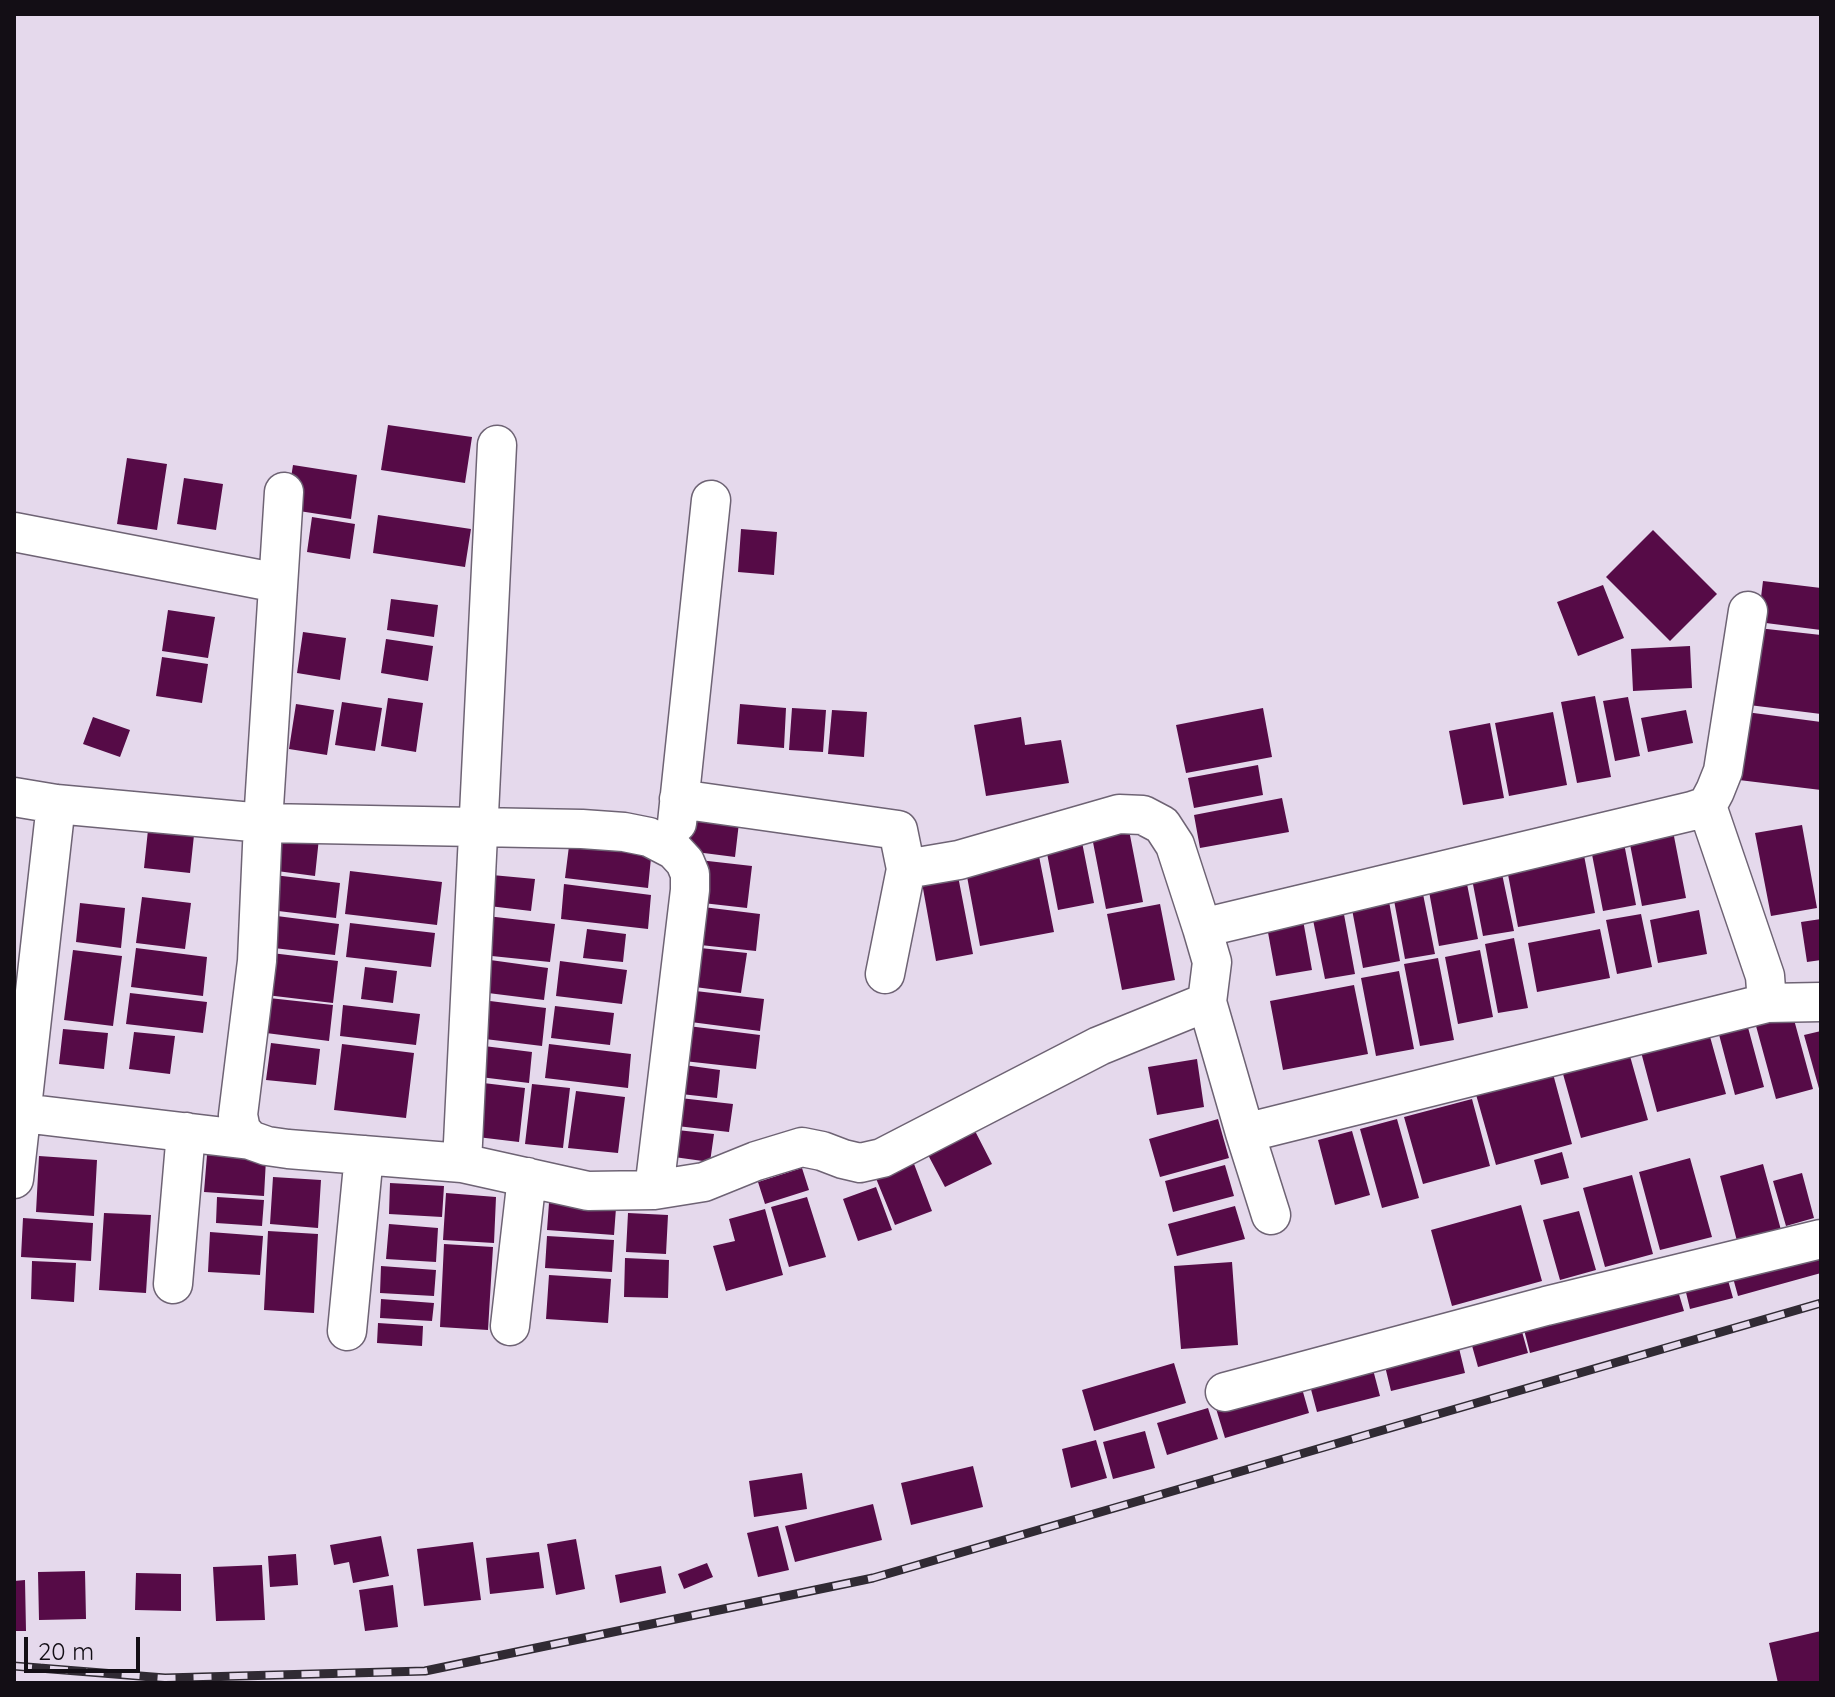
<!DOCTYPE html>
<style>
body{margin:0}
#map{position:relative;width:1835px;height:1697px;overflow:hidden;background:#e5d9ec;font-family:Quicksand,sans-serif}
canvas{display:block}
.frame{position:absolute;inset:0;border:16px solid #130e15;pointer-events:none}
.scale{position:absolute;left:24px;top:1637px;width:116px;height:36px;box-sizing:border-box;border:4px solid #130e15;border-top:0;padding-left:10px;font-size:24px;line-height:28px;white-space:nowrap;color:#130e15;-webkit-text-stroke:6px #e5d9ec;paint-order:stroke}
</style>
<div id="map">
<canvas width="1835" height="1697"></canvas>
<div class="frame"></div>
<div class="scale">20 m</div>
</div>
<script>
const ctx = document.querySelector('canvas').getContext('2d');
ctx.lineJoin = 'round';
function fillPath(path, color) { ctx.fillStyle = color; ctx.fill(path, 'evenodd'); }
const poly = rows => new Path2D(rows.map(r => 'M' + r).join(''));
function strokePath(path, color, width, dash) { ctx.strokeStyle = color; ctx.lineWidth = width; ctx.lineCap = dash ? 'butt' : 'round'; ctx.setLineDash(dash || []); ctx.stroke(path); }
const building = poly([
 [388,425,472,437,465,483,381,470],
 [127,458,167,464,157,530,117,524],
 [293,465,357,475,351,519,286,509],
 [184,478,223,484,216,530,177,524],
 [378,515,471,529,465,567,373,553],
 [312,517,355,524,350,559,307,552],
 [741,529,777,532,774,575,738,572],
 [1653,530,1717,594,1670,641,1606,577],
 [1763,581,1821,588,1821,630,1758,622],
 [1603,585,1624,638,1578,656,1557,602],
 [391,599,438,605,434,637,387,630],
 [168,610,215,617,208,658,162,651],
 [1758,628,1821,635,1821,714,1749,705],
 [303,632,346,638,340,680,297,673],
 [386,639,433,646,428,681,381,673],
 [1690,646,1692,688,1633,691,1631,649],
 [162,657,208,664,202,703,156,696],
 [1595,696,1611,777,1577,783,1561,702],
 [1628,697,1640,756,1615,761,1603,701],
 [388,698,423,703,416,752,381,746],
 [342,702,382,708,375,751,335,745],
 [296,704,334,710,327,755,289,749],
 [740,704,786,708,784,748,737,744],
 [792,708,826,710,823,752,789,750],
 [1263,708,1272,757,1186,773,1176,725],
 [832,710,867,712,864,757,828,754],
 [1686,710,1693,743,1648,752,1641,718],
 [1553,712,1567,785,1509,796,1495,723],
 [1746,712,1821,722,1821,790,1739,780],
 [93,717,130,730,120,757,83,744],
 [1021,717,1025,745,1061,740,1069,783,986,796,974,725],
 [1490,723,1504,798,1463,805,1449,731],
 [1258,765,1263,795,1194,808,1188,778],
 [1282,798,1289,832,1200,848,1194,815],
 [693,808,740,814,735,857,688,851],
 [1128,825,1143,902,1106,909,1091,832],
 [1802,825,1817,908,1771,916,1755,833],
 [1672,826,1686,898,1642,906,1628,834],
 [148,830,194,835,190,873,144,868],
 [1622,833,1636,905,1603,911,1589,839],
 [282,834,319,838,315,876,277,871],
 [1081,837,1094,903,1058,910,1045,843],
 [570,838,652,848,648,888,565,878],
 [1036,841,1054,932,980,946,963,855],
 [1583,850,1595,913,1518,927,1506,864],
 [699,860,752,866,747,908,694,902],
 [1501,869,1514,931,1483,936,1471,874],
 [350,871,442,882,437,925,345,914],
 [274,875,340,883,336,918,270,910],
 [492,875,535,879,531,911,489,906],
 [958,876,973,954,936,961,922,883],
 [1466,879,1478,939,1439,946,1428,886],
 [564,884,651,895,648,929,561,919],
 [1422,889,1435,954,1405,959,1393,895],
 [1388,896,1400,961,1363,968,1351,904],
 [142,897,191,903,185,949,136,943],
 [80,903,125,908,121,948,76,942],
 [1160,904,1175,980,1122,990,1107,914],
 [695,906,760,914,756,951,691,944],
 [1343,909,1355,974,1325,979,1312,915],
 [1699,910,1707,954,1658,963,1650,920],
 [1641,914,1652,967,1617,974,1606,920],
 [269,915,339,924,335,955,265,947],
 [487,916,555,924,550,962,482,955],
 [1821,919,1821,960,1807,962,1801,922],
 [1303,920,1312,970,1276,976,1267,927],
 [350,923,435,933,431,967,346,957],
 [587,929,626,934,623,962,583,958],
 [1600,929,1610,978,1537,992,1528,943],
 [1514,938,1528,1008,1498,1013,1485,944],
 [691,947,747,953,741,993,687,986],
 [136,948,207,957,203,996,131,987],
 [73,950,122,956,113,1026,64,1020],
 [1480,950,1493,1017,1458,1024,1445,957],
 [263,952,338,961,333,1003,258,994],
 [1438,958,1454,1040,1420,1046,1404,964],
 [483,959,548,968,544,1000,480,992],
 [560,961,627,970,622,1004,556,996],
 [365,967,397,971,393,1003,361,999],
 [1399,971,1414,1049,1376,1056,1361,978],
 [1354,985,1368,1054,1283,1070,1270,1001],
 [687,990,764,999,760,1031,683,1021],
 [130,993,207,1002,203,1033,126,1024],
 [269,998,333,1005,329,1041,266,1033],
 [482,1000,546,1008,542,1046,477,1038],
 [343,1005,420,1014,416,1045,340,1036],
 [555,1006,614,1013,610,1045,551,1038],
 [1793,1016,1813,1089,1776,1099,1756,1026],
 [1746,1020,1764,1087,1735,1095,1717,1027],
 [688,1026,760,1035,756,1069,684,1061],
 [63,1029,108,1033,104,1069,59,1064],
 [1821,1031,1821,1091,1820,1092,1804,1035],
 [134,1032,175,1036,170,1074,129,1069],
 [1709,1033,1726,1094,1657,1112,1641,1052],
 [271,1043,320,1049,316,1085,266,1080],
 [342,1044,414,1053,406,1118,334,1110],
 [549,1044,631,1054,628,1088,545,1078],
 [476,1045,532,1052,529,1083,472,1076],
 [1630,1056,1648,1120,1581,1138,1563,1074],
 [1197,1059,1204,1107,1157,1115,1148,1067],
 [684,1065,720,1070,717,1098,681,1094],
 [1552,1070,1572,1144,1496,1165,1475,1091],
 [475,1082,525,1088,519,1142,469,1136],
 [532,1084,570,1088,563,1148,525,1144],
 [576,1091,625,1097,618,1153,568,1148],
 [680,1098,733,1104,729,1132,677,1126],
 [1472,1099,1490,1166,1423,1184,1404,1117],
 [1218,1119,1229,1158,1160,1177,1149,1139],
 [1397,1119,1419,1198,1382,1208,1360,1129],
 [974,1129,992,1164,945,1187,927,1153],
 [677,1130,714,1134,710,1162,674,1157],
 [1352,1131,1370,1195,1335,1205,1318,1140],
 [1562,1152,1569,1178,1541,1185,1534,1160],
 [207,1155,266,1159,264,1196,204,1192],
 [39,1156,97,1160,94,1216,36,1212],
 [911,1156,932,1211,895,1225,873,1171],
 [1690,1158,1712,1237,1660,1250,1639,1172],
 [1763,1164,1781,1230,1737,1241,1720,1176],
 [1225,1165,1234,1196,1173,1212,1165,1181],
 [802,1168,809,1190,765,1204,758,1182],
 [1802,1173,1814,1218,1786,1226,1773,1181],
 [1632,1175,1653,1254,1605,1267,1583,1188],
 [273,1177,321,1180,318,1228,270,1224],
 [390,1183,444,1186,442,1217,389,1214],
 [876,1187,892,1230,858,1241,843,1199],
 [446,1193,496,1197,494,1243,443,1240],
 [217,1197,264,1200,262,1226,216,1223],
 [807,1197,826,1257,789,1267,771,1207],
 [549,1203,616,1208,614,1235,547,1230],
 [1521,1205,1542,1281,1452,1306,1431,1230],
 [1235,1206,1245,1239,1177,1256,1168,1224],
 [765,1209,783,1275,726,1291,713,1246,735,1241,729,1219],
 [1579,1211,1596,1270,1560,1280,1543,1220],
 [104,1213,151,1215,146,1293,99,1290],
 [628,1213,668,1215,666,1254,626,1252],
 [23,1218,93,1223,91,1261,21,1257],
 [389,1224,438,1228,436,1262,386,1259],
 [268,1231,318,1234,314,1313,264,1310],
 [210,1232,263,1236,260,1275,208,1272],
 [547,1236,614,1240,612,1272,545,1268],
 [1821,1242,1821,1273,1738,1296,1730,1267],
 [444,1244,493,1247,488,1330,440,1327],
 [625,1258,669,1260,668,1298,624,1297],
 [32,1261,76,1263,74,1302,31,1299],
 [1232,1262,1238,1345,1181,1349,1174,1266],
 [381,1266,436,1270,434,1296,380,1293],
 [1724,1266,1733,1298,1690,1309,1682,1276],
 [549,1275,611,1279,608,1323,546,1319],
 [1675,1281,1684,1311,1530,1353,1522,1322],
 [381,1299,434,1303,432,1321,380,1318],
 [1519,1321,1528,1353,1478,1367,1469,1335],
 [378,1323,423,1326,422,1346,377,1343],
 [1457,1340,1465,1373,1391,1391,1383,1358],
 [1371,1362,1380,1396,1317,1412,1308,1378],
 [1174,1363,1186,1403,1094,1431,1082,1390],
 [1299,1378,1309,1413,1225,1438,1214,1402],
 [1208,1408,1218,1439,1167,1455,1157,1423],
 [1145,1431,1155,1468,1113,1479,1103,1442],
 [1096,1440,1107,1478,1071,1488,1062,1449],
 [973,1466,983,1507,911,1525,901,1483],
 [802,1473,807,1509,754,1517,749,1481],
 [873,1504,882,1540,795,1562,785,1526],
 [778,1526,789,1570,758,1577,747,1533],
 [381,1536,389,1576,353,1583,349,1562,334,1565,330,1545],
 [576,1539,585,1589,556,1595,547,1544],
 [473,1542,481,1600,424,1606,417,1549],
 [539,1552,544,1588,490,1594,486,1558],
 [296,1554,298,1585,270,1587,268,1556],
 [707,1563,713,1577,684,1589,678,1574],
 [262,1565,265,1620,216,1621,213,1567],
 [661,1566,666,1593,620,1603,615,1575],
 [85,1571,86,1619,39,1620,38,1572],
 [136,1573,181,1574,181,1611,135,1610],
 [25,1580,26,1631,14,1631,14,1581],
 [393,1585,398,1627,365,1631,359,1590],
 [1821,1631,1821,1682,1778,1683,1769,1643]
]);
const street = poly([
 [14,532,278,583],
 [14,797,56,804,263,823,582,829,624,832,649,837,674,850,685,862,690,874,690,890,654,1190],
 [679,799,898,830,906,869,885,974],
 [677,823,711,500],
 [906,869,959,860,1119,814,1143,815,1162,825,1175,845,1202,928],
 [1207,1002,1212,962,1202,928,1692,811,1707,806,1715,791,1723,771,1748,611],
 [1767,1003,1821,1002],
 [14,1112,250,1140,267,1146,288,1149,462,1163,588,1191,654,1190,704,1182,756,1161,802,1147,822,1151,843,1159,860,1163,882,1158,1099,1046,1207,1002,1245,1133,1271,1215],
 [1245,1133,1767,1003,1765,976,1707,806],
 [250,1140,241,1130,238,1115,257,961,263,823,284,492],
 [462,1163,497,445],
 [14,1179,56,804],
 [173,1284,186,1132],
 [510,1326,527,1177],
 [347,1331,364,1155],
 [1225,1392,1546,1306,1821,1239]
]);
const rail = poly([
 [14,1666,165,1678,425,1671,873,1578,1821,1303]
]);
fillPath(building, '#560b47');
strokePath(street, '#6e6374', 41);
strokePath(street, '#fff', 38);
strokePath(rail, '#302a33', 9);
strokePath(rail, '#e5d9ec', 6, [18]);
</script>
